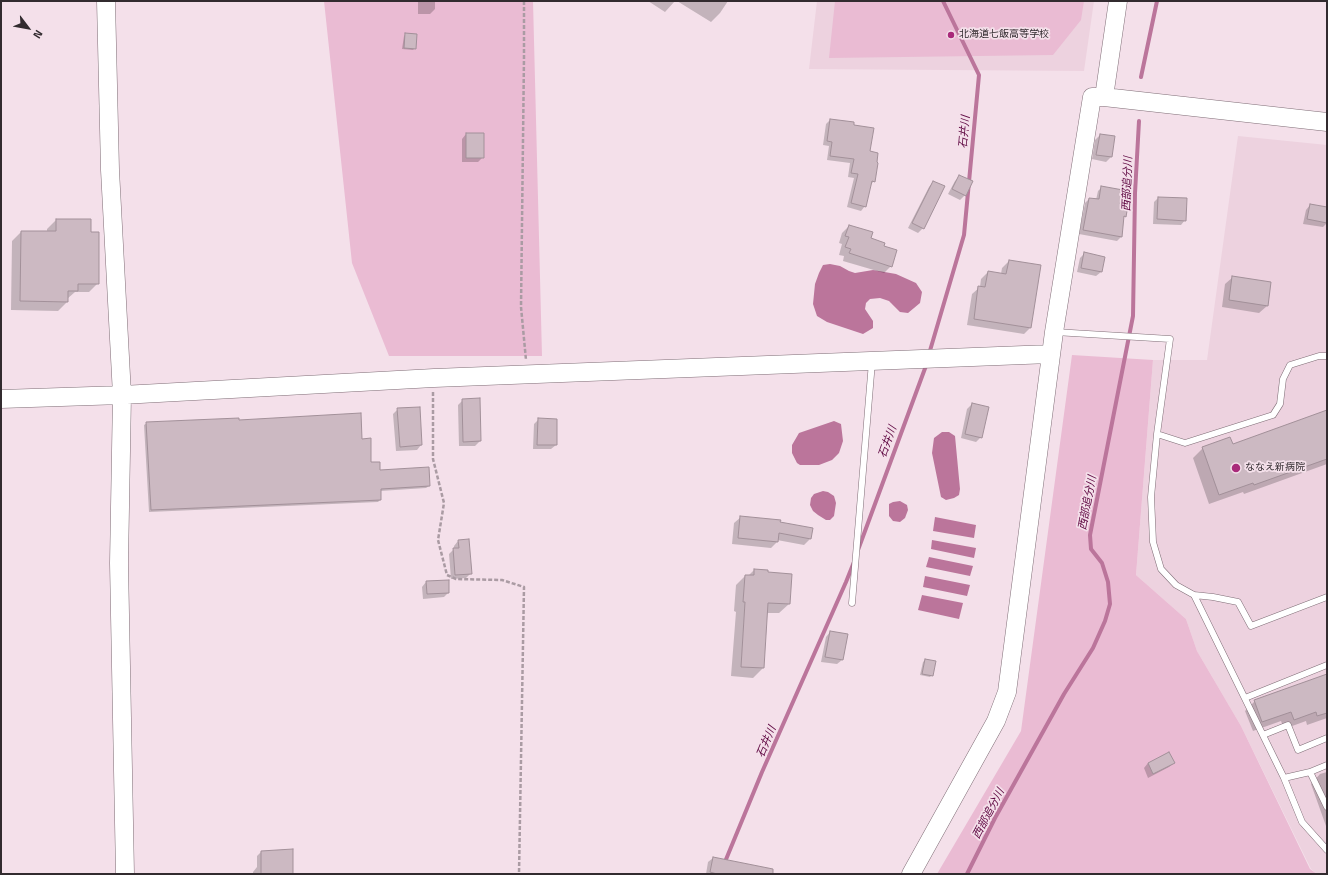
<!DOCTYPE html>
<meta charset="utf-8">
<style>
body{margin:0}
#map{position:relative;width:1328px;height:875px;overflow:hidden;background:#f4e0ea;font-family:"Titillium Web",sans-serif}
canvas{display:block}
.frame{position:absolute;inset:0;border:2px solid #322b2f;pointer-events:none}
.north{position:absolute;left:8px;top:8px;width:40px;height:40px;-webkit-text-stroke:3px #f4e0ea;paint-order:stroke;rotate:122deg;font-size:11px;font-weight:700;line-height:16px;text-align:center;color:#322b2f}
.north::after{content:'';display:block;margin:auto;width:14px;height:18px;background:#322b2f;clip-path:polygon(50% 0,100% 100%,50% 72%,0 100%)}
</style>
<div id="map">
<canvas width="1328" height="875"></canvas>
<div class="frame"></div>
<div class="north">N</div>
</div>
<script>
const ctx = document.querySelector('canvas').getContext('2d');
ctx.lineJoin = 'round';
function fillPath(path, color) { ctx.fillStyle = color; ctx.fill(path, 'evenodd'); }
const poly = rows => new Path2D(rows.map(r => 'M' + r).join(''));
function strokePath(path, color, width, dash) { ctx.strokeStyle = color; ctx.lineWidth = width; ctx.lineCap = dash ? 'butt' : 'round'; ctx.setLineDash(dash || []); ctx.stroke(path); }
function write(font, color, halo, rows, align = 'center') {
  ctx.font = font + ' "Titillium Web","Noto Sans JP",sans-serif'; ctx.lineWidth = 3.5; ctx.setLineDash([]); ctx.textBaseline = 'middle'; ctx.strokeStyle = halo; ctx.fillStyle = color; for (const [text, x, y, turn = 0] of rows) {
    ctx.save(); ctx.translate(x, y); ctx.rotate((+turn || 0) * Math.PI / 180); ctx.textAlign = isNaN(turn) ? turn : align; if (halo) ctx.strokeText(text, 0, 0); ctx.fillText(text, 0, 0); ctx.restore();
  }
}
const built = poly([
 [817,1,1094,1,1084,71,809,69],
 [1238,136,1327,145,1327,874,1317,874,1311,869,1241,726,1197,651,1186,619,1136,575,1153,360,1207,360]
]);
const green = poly([
 [324,1,533,1,542,356,389,356,352,263],
 [835,1,1084,1,1081,20,1053,55,829,58],
 [1072,355,1153,360,1136,575,1186,619,1197,651,1241,726,1310,869,1317,874,937,874,1021,731]
]);
const water = poly([
 [830,264,840,266,849,271,855,273,873,270,896,274,916,283,922,292,920,303,908,313,900,312,889,301,880,298,870,299,866,303,865,309,873,321,873,328,863,334,827,322,817,316,813,304,815,284,819,273,823,265],
 [834,421,841,424,843,441,839,453,832,460,819,465,800,465,797,463,792,453,792,445,799,433],
 [942,432,949,432,955,436,960,489,959,495,954,498,946,500,941,497,932,453,934,438],
 [823,491,828,492,834,496,836,503,834,516,830,520,826,520,818,515,813,511,810,505,811,498,814,494],
 [900,501,907,505,908,510,905,518,900,522,893,521,889,516,889,504,893,502],
 [935,517,976,525,974,538,933,531],
 [932,540,976,548,974,558,931,549],
 [929,557,973,566,970,576,926,567],
 [925,576,970,585,967,596,923,587],
 [922,595,963,603,959,619,918,610]
]);
const shadow = poly([
 [418,1,435,1,435,9,430,14,418,14],
 [648,1,675,1,665,12],
 [677,1,728,1,720,13,711,22],
 [406,34,415,48,413,50,402,49,404,36],
 [830,120,853,125,876,163,874,181,870,185,865,206,861,211,847,207,854,178,848,177,850,163,827,160,829,146,823,145,826,124],
 [466,134,483,157,478,162,462,162,462,139],
 [1100,135,1114,137,1111,157,1106,162,1092,159,1095,140],
 [960,176,965,195,960,200,948,194,955,181],
 [933,182,923,228,918,233,908,228,929,187],
 [1102,187,1119,204,1125,216,1123,218,1121,237,1117,241,1079,234,1085,203,1089,199,1096,200,1098,191],
 [1158,198,1185,220,1181,225,1153,224,1154,202],
 [1310,205,1327,208,1327,223,1323,227,1303,224,1306,210],
 [56,220,90,233,98,283,89,292,75,292,67,299,67,302,58,311,11,310,12,241,21,232,47,232,47,229],
 [849,226,883,247,891,266,884,273,843,261,844,256,839,255,842,244,839,243,842,233],
 [1084,254,1101,272,1096,276,1077,272,1080,258],
 [1009,261,1030,328,1024,334,967,325,972,294,980,287,981,279,988,272,1001,274,1002,268],
 [1233,277,1267,306,1259,313,1222,307,1225,284],
 [463,400,480,441,475,446,459,446,458,405],
 [972,404,981,437,976,442,961,438,967,409],
 [398,409,421,445,417,450,396,451,393,414],
 [1327,411,1327,464,1244,494,1243,492,1209,504,1193,458,1203,448,1232,445],
 [539,419,556,445,551,449,533,449,534,424],
 [239,421,361,440,371,464,380,471,429,486,426,488,380,491,380,500,378,502,149,512,144,425,147,423],
 [741,517,779,522,810,539,804,545,777,540,777,542,771,548,732,544,734,523],
 [458,541,471,573,466,578,451,579,449,554,454,549,454,546],
 [754,570,789,604,779,613,767,613,763,668,753,678,731,676,736,612,734,611,736,585,745,576,748,576],
 [426,582,448,593,444,597,423,599,422,587],
 [830,632,842,660,837,664,821,662,826,637],
 [925,660,932,675,930,677,920,675,923,662],
 [1327,675,1327,718,1307,725,1306,721,1284,729,1281,721,1253,731,1245,711,1255,701],
 [1148,763,1174,763,1169,767,1148,778,1144,768],
 [1327,772,1327,826,1326,826,1311,784,1320,774],
 [261,852,292,874,253,874,253,872,257,867,257,856],
 [713,858,759,874,706,874,708,862]
]);
const stream = poly([
 [1141,77,1157,1],
 [929,354,964,235,979,75,943,1],
 [858,550,927,363],
 [720,874,762,772,846,582,854,562],
 [967,874,995,818,1064,694,1093,648,1105,621,1110,604,1108,582,1102,563,1091,549,1090,535,1133,316,1135,193,1139,121]
]);
const building = poly([
 [405,33,417,34,416,49,404,48,405,33],
 [830,119,854,122,854,125,874,128,870,151,878,153,877,162,878,163,875,182,872,181,866,207,851,203,858,174,851,173,854,159,830,156,832,142,827,141,830,119],
 [466,133,484,133,484,158,466,158,466,133],
 [1100,134,1115,136,1112,157,1096,155,1100,134],
 [959,175,973,181,966,196,952,189,959,175],
 [933,181,945,186,924,229,912,223,933,181],
 [1101,186,1123,190,1120,204,1128,205,1126,217,1124,216,1122,237,1083,230,1089,198,1099,199,1101,186],
 [1158,197,1187,198,1186,221,1157,219,1158,197],
 [1310,204,1327,207,1327,223,1307,219,1310,204],
 [56,219,91,219,91,232,99,232,99,284,78,284,78,291,68,291,68,302,20,301,21,231,56,231,56,219],
 [849,225,873,232,871,238,885,243,884,246,897,250,892,267,849,253,851,249,845,247,849,237,845,236,849,225],
 [1084,252,1105,257,1102,272,1081,268,1084,252],
 [1009,260,1041,265,1031,328,974,319,978,286,985,287,988,271,1006,274,1009,260],
 [1232,276,1271,282,1268,306,1229,300,1232,276],
 [480,398,481,441,463,442,462,399,480,398],
 [972,403,989,407,982,438,965,434,972,403],
 [420,407,422,445,400,447,397,408,420,407],
 [1327,410,1327,459,1254,485,1253,483,1219,495,1202,447,1230,437,1233,444,1327,410],
 [361,413,362,439,371,438,371,462,380,462,380,470,429,467,430,486,381,489,381,500,151,510,146,422,239,418,239,420,361,413],
 [538,418,557,419,557,445,537,445,538,418],
 [740,516,781,520,780,522,813,528,811,539,779,533,778,542,738,538,740,516],
 [469,539,472,574,455,575,453,548,459,548,458,540,469,539],
 [754,569,768,570,768,572,792,574,790,604,768,603,764,668,741,667,745,602,743,602,745,575,754,575,754,569],
 [449,580,449,593,427,594,426,581,449,580],
 [830,631,848,634,843,660,825,657,830,631],
 [925,659,936,661,933,676,922,674,925,659],
 [1327,674,1327,713,1317,716,1316,712,1294,720,1291,712,1262,722,1254,700,1327,674],
 [1169,752,1175,763,1153,774,1148,763,1169,752],
 [293,849,293,874,261,874,261,851,293,849],
 [713,857,773,869,773,874,717,874,710,872,713,857]
]);
const path = poly([
 [524,1,524,57,521,307,526,360],
 [433,392,433,459,444,503,438,540,447,575,456,579,502,580,524,587,519,874]
]);
const lane = poly([
 [1055,332,1170,339,1157,434,1185,443,1273,415,1280,404,1283,379,1290,365,1319,356,1327,356],
 [1157,434,1151,497,1153,542,1161,569,1176,585,1194,595,1213,597,1238,602,1251,626,1327,597],
 [1194,595,1284,778,1310,772,1327,807],
 [852,603,872,362],
 [1245,698,1327,665],
 [1263,735,1288,725,1298,750,1327,738],
 [1310,772,1327,765],
 [1284,778,1302,822,1327,850]
]);
const secondary = poly([
 [106,1,110,170,122,395,119,563,125,874],
 [1104,97,1327,122],
 [1,399,122,395,434,378,1050,354],
 [911,874,996,721,1007,692,1054,332,1092,97,1104,97,1118,1]
]);
const markers = [
 [951,35,4,"#a92a7a"],
 [1236,468,5,"#a92a7a"]
];
const poiNames = [
 ["北海道七飯高等学校",959,35],
 ["ななえ新病院",1245,468]
];
const waterNames = [
 ["石井川",965,132,-85],
 ["西部追分川",1128,184,-88],
 ["石井川",888,442,-70],
 ["西部追分川",1088,503,-79],
 ["石井川",767,742,-67],
 ["西部追分川",989,814,-62]
];
fillPath(built, '#edd2df');
fillPath(green, '#eabbd3');
fillPath(water, '#bb759b');
fillPath(shadow, '#0003');
strokePath(stream, '#bb759b', 4);
fillPath(building, '#ccb9c2');
strokePath(building, '#a29099', 1);
strokePath(lane, '#7f6d76', 7);
strokePath(secondary, '#7f6d76', 19);
strokePath(path, '#aa9ba3', 2.5, [4, 2]);
strokePath(lane, '#fff', 6);
strokePath(secondary, '#fff', 18);
for (const [x, y, r, color] of markers) { const dot = new Path2D(); dot.arc(x, y, r, 0, 2 * Math.PI); ctx.fillStyle = color; ctx.fill(dot); strokePath(dot, '#f4e0ea', 1.5); }
write('10px', '#322b2f', '#f4e0ea', poiNames, 'left');
write('italic 11px', '#5f0842', '#f4e0ea', waterNames);
</script>
